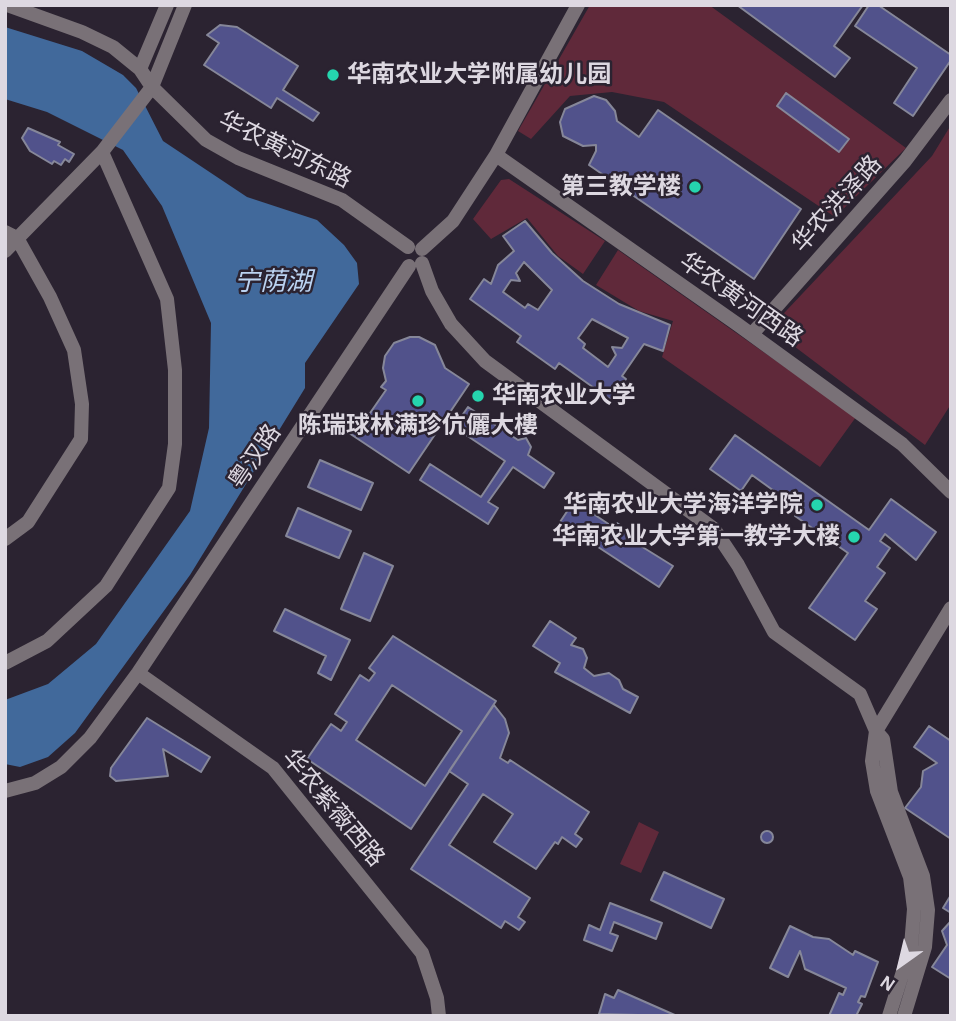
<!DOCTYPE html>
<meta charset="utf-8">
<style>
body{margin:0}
#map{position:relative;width:956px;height:1021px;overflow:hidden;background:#2b2331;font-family:"Alegreya Sans",sans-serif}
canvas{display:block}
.frame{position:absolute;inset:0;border:7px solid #ddd8e1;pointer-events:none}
.north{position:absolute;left:865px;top:930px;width:70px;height:70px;-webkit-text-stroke:5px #2b2331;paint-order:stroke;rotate:214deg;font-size:19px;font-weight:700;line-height:28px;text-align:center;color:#ddd8e1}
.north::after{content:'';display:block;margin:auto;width:24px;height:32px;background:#ddd8e1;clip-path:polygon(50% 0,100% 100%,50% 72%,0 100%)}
</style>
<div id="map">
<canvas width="956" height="1021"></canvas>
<div class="frame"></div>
<div class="north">N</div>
</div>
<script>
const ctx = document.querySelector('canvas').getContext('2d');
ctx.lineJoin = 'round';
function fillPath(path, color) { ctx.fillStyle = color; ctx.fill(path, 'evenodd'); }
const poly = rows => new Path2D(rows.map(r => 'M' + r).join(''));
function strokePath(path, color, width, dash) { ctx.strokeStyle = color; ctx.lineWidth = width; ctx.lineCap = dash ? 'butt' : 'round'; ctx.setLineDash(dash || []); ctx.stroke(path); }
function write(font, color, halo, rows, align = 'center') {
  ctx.font = font + ' "Alegreya Sans","Noto Sans SC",sans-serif'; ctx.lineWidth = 5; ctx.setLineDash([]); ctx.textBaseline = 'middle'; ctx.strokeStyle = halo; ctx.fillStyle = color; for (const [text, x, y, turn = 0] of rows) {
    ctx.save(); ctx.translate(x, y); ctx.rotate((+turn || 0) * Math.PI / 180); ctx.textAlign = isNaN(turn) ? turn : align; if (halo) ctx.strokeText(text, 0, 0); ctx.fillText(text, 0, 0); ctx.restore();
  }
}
const green = poly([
 [590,5,709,5,906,148,835,217,664,102,612,92,570,96,531,139,518,131],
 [951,125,951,404,925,445,770,328,932,156],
 [509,179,605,241,583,274,558,256,527,218,491,239,473,219,501,180],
 [618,250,856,417,820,467,662,357,673,321,639,311,596,285],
 [639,822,659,832,641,873,620,864]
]);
const water = poly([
 [5,27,82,51,123,75,136,88,163,141,247,197,317,220,344,245,357,263,359,284,305,363,305,388,190,575,75,733,48,757,20,767,5,764,5,700,48,684,96,644,190,511,209,428,211,323,162,206,123,150,47,112,5,99]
]);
const building = poly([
 [737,5,863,5,834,46,850,58,835,77,737,5],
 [869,5,878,5,951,55,951,60,913,116,894,103,917,68,855,26,869,5],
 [220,25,237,27,298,66,283,90,319,113,313,121,277,98,271,108,204,65,219,43,207,35,220,25],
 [786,93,849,139,839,152,777,106,786,93],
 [594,96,606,100,615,111,617,121,639,137,658,110,801,209,754,279,589,165,596,151,596,145,583,146,563,136,560,122,565,109,594,96],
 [28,128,60,142,58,145,74,154,69,162,65,159,61,165,54,161,52,164,30,151,22,138,28,128],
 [525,221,552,253,583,281,619,304,670,325,663,351,644,344,622,376,626,379,611,400,559,363,555,369,517,342,521,336,470,299,484,279,491,284,498,265,514,251,503,236,525,221],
 [524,262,552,290,538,310,528,304,525,308,503,292,511,280,520,281,516,273,524,262],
 [592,319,628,338,622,348,612,347,616,355,608,367,583,348,585,344,578,338,592,319],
 [410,337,419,337,435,345,445,368,469,384,409,473,343,429,354,413,360,417,363,412,368,416,386,390,381,387,386,381,383,368,385,356,394,343,410,337],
 [468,407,518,440,526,438,531,447,528,455,554,473,544,488,513,467,488,502,498,508,488,524,420,480,430,464,481,497,505,461,454,427,468,407],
 [735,435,869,530,891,499,936,532,916,560,885,534,880,541,890,548,877,567,885,573,865,601,877,609,855,640,809,608,848,553,795,516,799,509,752,475,741,491,710,469,735,435],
 [320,460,373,483,361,510,308,487,320,460],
 [574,501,613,527,617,523,639,538,636,543,673,566,659,587,560,522,574,501],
 [298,508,351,531,339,558,286,536,298,508],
 [364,553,393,566,370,621,341,609,364,553],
 [285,609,350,640,331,680,318,673,326,656,274,631,285,609],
 [550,621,576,638,571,645,583,649,587,658,584,668,594,676,609,673,619,680,623,689,638,697,630,713,555,672,560,663,533,646,550,621],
 [393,636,496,701,411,829,307,759,331,724,341,731,347,722,335,714,360,675,369,681,375,673,369,668,393,636],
 [392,685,462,731,425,786,356,740,392,685],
 [494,705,505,719,509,733,500,758,508,763,510,760,589,812,575,834,582,839,576,847,562,837,558,844,555,842,536,869,494,842,513,814,483,794,449,845,530,898,518,917,525,922,519,930,505,921,501,928,411,869,468,784,449,771,494,705],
 [147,718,210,757,201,772,163,749,168,776,116,781,110,776,111,768,147,718],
 [929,726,951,741,951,839,905,808,921,787,923,771,937,763,914,747,929,726],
 '761 837a6 6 0 1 1 12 0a6 6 0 1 1-12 0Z',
 [664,872,724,899,711,928,651,900,664,872],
 [951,895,951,913,943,908,951,895],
 [610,903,662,923,656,939,614,922,610,933,618,936,612,951,584,940,589,925,600,930,610,903],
 [951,921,951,979,932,967,947,945,942,931,951,921],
 [790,926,813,937,829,939,853,955,855,951,878,962,865,997,861,996,858,1002,862,1004,856,1016,829,1016,839,993,843,995,846,988,805,969,800,951,788,977,770,968,790,926],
 [618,990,677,1016,599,1014,605,994,614,998,618,990]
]);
const minor = poly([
 [7,5,82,32,113,47,140,69,152,87,206,140,238,158,342,200,408,247],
 [140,69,167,5],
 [496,155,737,324,902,444,951,492],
 [5,232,17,238,50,297,74,350,82,404,81,439,28,522,5,539],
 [422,249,453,221,496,155,578,5],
 [5,251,102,152,152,87,185,5],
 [422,263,432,291,451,324,485,361,714,529,738,565,774,632,860,694,876,731,883,739,891,792,923,876,928,910,925,947,904,1016],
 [752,334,905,161,951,100],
 [5,663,47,641,106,586,169,488,175,444,175,370,167,299,102,152],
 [138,673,273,768,422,953,437,998,439,1016],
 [5,791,35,783,61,767,90,738,138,673,409,266],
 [889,1016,911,946,914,909,910,877,877,791,872,761,876,731,951,608]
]);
const markers = [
 [333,75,7,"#25d5ae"],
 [695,187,7,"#25d5ae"],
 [478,396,7,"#25d5ae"],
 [418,401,7,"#25d5ae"],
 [817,505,7,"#25d5ae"],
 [854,537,7,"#25d5ae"]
];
const poiNames = [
 ["华南农业大学附属幼儿园",347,75,"left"],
 ["第三教学楼",681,187],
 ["华南农业大学",492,396,"left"],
 ["陈瑞球林满珍伉儷大樓",418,426,"center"],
 ["华南农业大学海洋学院",803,505],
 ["华南农业大学第一教学大楼",840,537]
];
const streetNames = [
 ["华农黄河东路",285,150,26],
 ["华农洪泽路",837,204,-48],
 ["华农黄河西路",741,300,35],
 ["粤汉路",255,457,-56],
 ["华农紫薇西路",333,808,50]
];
const waterNames = [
 ["宁荫湖",273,282]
];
fillPath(green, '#60293a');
fillPath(water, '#41699b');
fillPath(building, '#51528b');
strokePath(building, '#868799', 2);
strokePath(minor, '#797177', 14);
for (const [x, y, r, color] of markers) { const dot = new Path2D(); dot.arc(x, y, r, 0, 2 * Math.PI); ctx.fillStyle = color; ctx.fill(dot); strokePath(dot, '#2b2331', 2.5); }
write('bold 24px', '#ddd8e1', '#2b2331', poiNames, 'right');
write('24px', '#ddd8e1', '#2b2331', streetNames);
write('italic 26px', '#bbd3f1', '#2b2331', waterNames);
</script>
